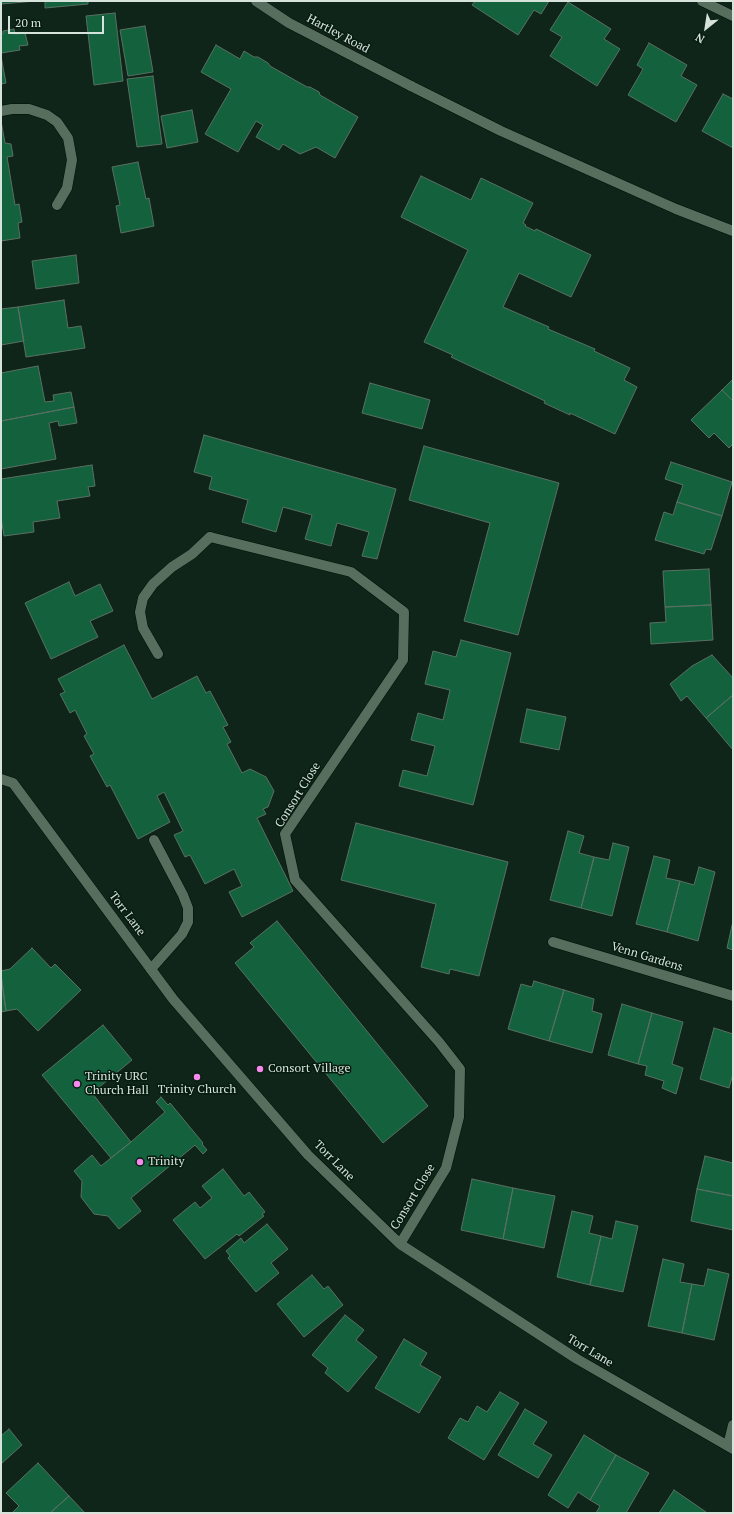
<!DOCTYPE html>
<style>
body{margin:0}
#map{position:relative;width:734px;height:1514px;overflow:hidden;background:#102519;font-family:"PT Serif",serif}
canvas{display:block}
.frame{position:absolute;inset:0;border:2px solid #d6e3da;pointer-events:none}
.north{position:absolute;left:686px;top:8px;width:40px;height:40px;-webkit-text-stroke:3px #071c10;paint-order:stroke;rotate:210deg;font-size:11px;font-weight:700;line-height:16px;text-align:center;color:#d6e3da}
.north::after{content:'';display:block;margin:auto;width:14px;height:18px;background:#d6e3da;clip-path:polygon(50% 0,100% 100%,50% 72%,0 100%)}
.scale{position:absolute;left:8px;top:16px;width:96px;height:18px;box-sizing:border-box;border:2px solid #d6e3da;border-top:0;padding-left:5px;font-size:12px;line-height:14px;white-space:nowrap;color:#d6e3da;-webkit-text-stroke:3px #071c10;paint-order:stroke}
</style>
<div id="map">
<canvas width="734" height="1514"></canvas>
<div class="frame"></div>
<div class="north">N</div>
<div class="scale">20 m</div>
</div>
<script>
const ctx = document.querySelector('canvas').getContext('2d');
ctx.lineJoin = 'round';
function fillPath(path, color) { ctx.fillStyle = color; ctx.fill(path, 'evenodd'); }
const poly = rows => new Path2D(rows.map(r => 'M' + r).join(''));
function strokePath(path, color, width, dash) { ctx.strokeStyle = color; ctx.lineWidth = width; ctx.lineCap = dash ? 'butt' : 'round'; ctx.setLineDash(dash || []); ctx.stroke(path); }
function write(font, color, halo, rows, align = 'center') {
  ctx.font = font + ' "PT Serif",serif'; ctx.lineWidth = 3; ctx.setLineDash([]); ctx.textBaseline = 'middle'; ctx.strokeStyle = halo; ctx.fillStyle = color; for (const [text, x, y, turn = 0] of rows) {
    ctx.save(); ctx.translate(x, y); ctx.rotate((+turn || 0) * Math.PI / 180); ctx.textAlign = isNaN(turn) ? turn : align; if (halo) ctx.strokeText(text, 0, 0); ctx.fillText(text, 0, 0); ctx.restore();
  }
}
const building = poly([
 [1,1,36,1,1,4,1,1],
 [45,1,88,1,88,4,45,8,45,1],
 [475,1,549,1,541,14,534,10,518,35,472,5,475,1],
 [568,2,611,29,604,39,620,49,597,86,550,56,562,37,550,30,568,2],
 [115,13,123,81,94,85,86,16,115,13],
 [145,26,153,72,128,76,120,30,145,26],
 [14,29,15,34,25,33,28,45,19,46,20,50,1,53,1,34,3,34,3,31,14,29],
 [649,43,687,65,681,76,697,85,676,122,628,95,643,69,637,65,649,43],
 [216,45,240,59,244,51,254,57,258,57,268,63,270,66,307,87,310,87,319,92,320,95,358,117,335,158,316,147,300,154,283,144,279,150,256,137,263,125,256,121,238,152,205,134,231,89,201,72,216,45],
 [1,56,6,83,1,84,1,56],
 [153,76,162,144,137,147,127,79,153,76],
 [723,94,733,99,733,148,702,131,723,94],
 [192,110,198,142,167,148,161,116,192,110],
 [1,121,5,143,11,144,13,156,7,157,15,205,19,204,22,222,18,223,20,238,1,241,1,121],
 [138,162,146,199,149,198,154,226,121,233,116,206,120,205,112,167,138,162],
 [421,176,471,200,481,178,533,203,523,223,526,225,525,226,535,231,536,229,591,255,571,297,519,273,503,307,549,327,548,329,595,349,594,351,630,368,624,380,637,387,615,434,570,413,570,415,544,403,545,401,451,357,453,355,424,342,468,250,401,217,421,176],
 [76,255,79,283,36,289,32,261,76,255],
 [64,300,68,328,81,326,85,348,26,357,18,307,64,300],
 [18,307,24,341,1,345,1,309,18,307],
 [38,366,45,402,54,401,53,395,71,392,74,407,1,421,1,373,38,366],
 [733,379,733,401,722,390,733,379],
 [370,383,430,400,422,429,362,413,370,383],
 [722,390,733,401,733,444,729,448,714,433,709,438,691,420,722,390],
 [74,407,77,423,59,426,58,421,49,423,56,459,1,469,1,421,74,407],
 [204,435,396,489,377,559,362,556,369,532,337,523,331,546,305,539,312,515,283,507,276,532,242,522,248,500,209,489,212,477,194,472,204,435],
 [424,446,559,483,518,635,464,621,490,523,409,500,424,446],
 [671,462,732,482,722,516,677,502,683,485,665,479,671,462],
 [92,465,95,486,88,487,90,496,57,501,60,518,33,522,34,532,4,536,1,517,1,479,92,465],
 [677,502,722,516,711,550,706,549,704,554,655,540,664,512,673,515,677,502],
 [709,569,711,605,665,607,663,571,709,569],
 [69,582,75,596,100,584,113,611,90,621,98,637,51,659,25,603,69,582],
 [711,605,713,640,651,644,650,623,666,622,665,607,711,605],
 [461,640,511,653,473,805,399,786,403,770,427,776,435,746,411,740,418,713,443,720,450,690,425,684,433,651,456,657,461,640],
 [124,645,152,699,197,676,206,693,210,691,228,725,223,727,231,742,227,744,242,773,250,769,266,777,274,791,268,807,263,809,266,814,257,818,293,891,242,917,229,892,242,886,234,869,205,884,190,855,185,857,174,835,183,831,164,792,157,796,170,822,138,839,110,785,107,787,90,756,94,754,84,736,87,734,75,710,70,713,60,694,65,692,58,679,124,645],
 [712,655,733,678,733,695,706,718,687,696,681,701,670,684,692,666,712,655],
 [733,695,733,750,706,718,733,695],
 [527,709,566,717,559,750,520,742,527,709],
 [356,823,508,862,479,976,450,969,449,974,421,967,436,904,341,880,356,823],
 [568,831,584,836,579,853,594,857,581,908,550,900,568,831],
 [613,843,629,847,612,916,581,908,594,857,609,860,613,843],
 [654,856,670,860,666,878,680,881,667,932,636,924,654,856],
 [699,867,715,872,698,941,667,932,680,881,694,885,699,867],
 [277,921,428,1106,383,1143,235,963,254,947,250,943,277,921],
 [733,921,733,950,727,948,733,921],
 [32,948,51,968,55,964,81,990,38,1031,17,1009,6,1011,1,975,1,971,10,969,32,948],
 [1,975,6,1011,1,1012,1,975],
 [534,981,564,990,549,1041,508,1029,521,984,532,987,534,981],
 [564,990,594,999,592,1011,602,1014,592,1053,549,1041,564,990],
 [622,1004,652,1013,638,1064,608,1055,622,1004],
 [652,1013,683,1022,672,1064,683,1068,676,1094,662,1088,664,1081,645,1075,647,1066,638,1064,652,1013],
 [103,1025,132,1060,92,1093,131,1142,111,1158,42,1075,103,1025],
 [714,1028,733,1034,733,1074,729,1088,700,1079,714,1028],
 [161,1097,168,1105,170,1103,203,1143,202,1144,207,1150,203,1154,195,1145,131,1198,141,1211,119,1229,108,1216,94,1214,81,1197,82,1181,74,1171,92,1155,101,1166,131,1142,165,1112,156,1102,161,1097],
 [705,1156,733,1163,733,1196,697,1189,705,1156],
 [223,1169,244,1196,249,1192,265,1212,262,1214,264,1216,239,1236,237,1234,205,1259,173,1220,195,1202,200,1208,212,1198,202,1186,223,1169],
 [472,1179,513,1188,503,1239,461,1230,472,1179],
 [513,1188,555,1196,544,1248,503,1239,513,1188],
 [697,1189,733,1196,733,1230,691,1221,697,1189],
 [572,1211,593,1216,589,1233,601,1236,590,1285,557,1277,572,1211],
 [616,1221,638,1226,623,1292,590,1285,601,1236,612,1239,616,1221],
 [267,1224,288,1249,271,1263,279,1273,256,1292,228,1258,230,1256,226,1251,241,1238,244,1243,267,1224],
 [663,1259,684,1264,680,1282,692,1284,682,1333,648,1326,663,1259],
 [708,1269,729,1274,714,1340,682,1333,692,1284,704,1286,708,1269],
 [312,1275,324,1289,328,1286,343,1305,304,1337,277,1304,312,1275],
 [345,1315,364,1330,356,1340,377,1357,348,1392,325,1373,328,1368,312,1355,345,1315],
 [404,1339,427,1353,420,1365,441,1377,419,1413,375,1388,404,1339],
 [500,1392,519,1403,484,1460,448,1438,460,1418,468,1422,477,1406,487,1412,500,1392],
 [525,1409,547,1422,533,1444,552,1455,538,1478,498,1455,525,1409],
 [9,1429,22,1445,1,1464,1,1436,9,1429],
 [584,1435,616,1455,590,1500,578,1492,568,1508,548,1495,584,1435],
 [616,1455,649,1473,626,1513,596,1513,600,1506,590,1500,616,1455],
 [38,1463,69,1496,50,1513,12,1513,19,1506,6,1493,38,1463],
 [674,1490,706,1512,706,1513,659,1513,674,1490],
 [69,1496,85,1513,50,1513,69,1496]
]);
const lane = poly([
 [411,86,501,131,676,209,733,231],
 [1,111,12,109,29,109,47,115,57,122,68,138,72,160,67,188,57,205],
 [158,654,143,628,140,612,143,598,153,584,172,567,192,554,210,537],
 [151,969,182,934,188,922,188,908,183,895,154,840]
]);
const street = poly([
 [256,1,289,23,411,86],
 [702,1,733,16],
 [210,537,351,572,404,612,403,660,285,834,295,880,439,1042,460,1069,459,1117,446,1168,400,1244],
 [1,779,13,783,173,999,308,1155,400,1244,577,1359,733,1449],
 [553,942,733,996],
 [728,1446,733,1425]
]);
const markers = [
 [260,1069,4,"#f788ec"],
 [197,1077,4,"#f788ec"],
 [77,1084,4,"#f788ec"],
 [140,1162,4,"#f788ec"]
];
const streetNames = [
 ["Hartley Road",338,34,28],
 ["Consort Close",298,795,-58],
 ["Torr Lane",127,914,53],
 ["Venn Gardens",647,957,17],
 ["Torr Lane",334,1161,45],
 ["Consort Close",413,1197,-59],
 ["Torr Lane",590,1351,31]
];
const poiNames = [
 ["Consort Village",268,1069],
 ["Trinity URC",85,1077],
 ["Church Hall",85,1091],
 ["Trinity Church",197,1090,"center"],
 ["Trinity",148,1162]
];
fillPath(building, '#13623d');
strokePath(building, '#597062', 1);
strokePath(lane, '#000e05', 11);
strokePath(street, '#000e05', 11);
strokePath(lane, '#576e5f', 10);
strokePath(street, '#576e5f', 10);
for (const [x, y, r, color] of markers) { const dot = new Path2D(); dot.arc(x, y, r, 0, 2 * Math.PI); ctx.fillStyle = color; ctx.fill(dot); strokePath(dot, '#071c10', 1.5); }
write('12px', '#d6e3da', '#071c10', streetNames);
write('12px', '#d6e3da', '#071c10', poiNames, 'left');
</script>
